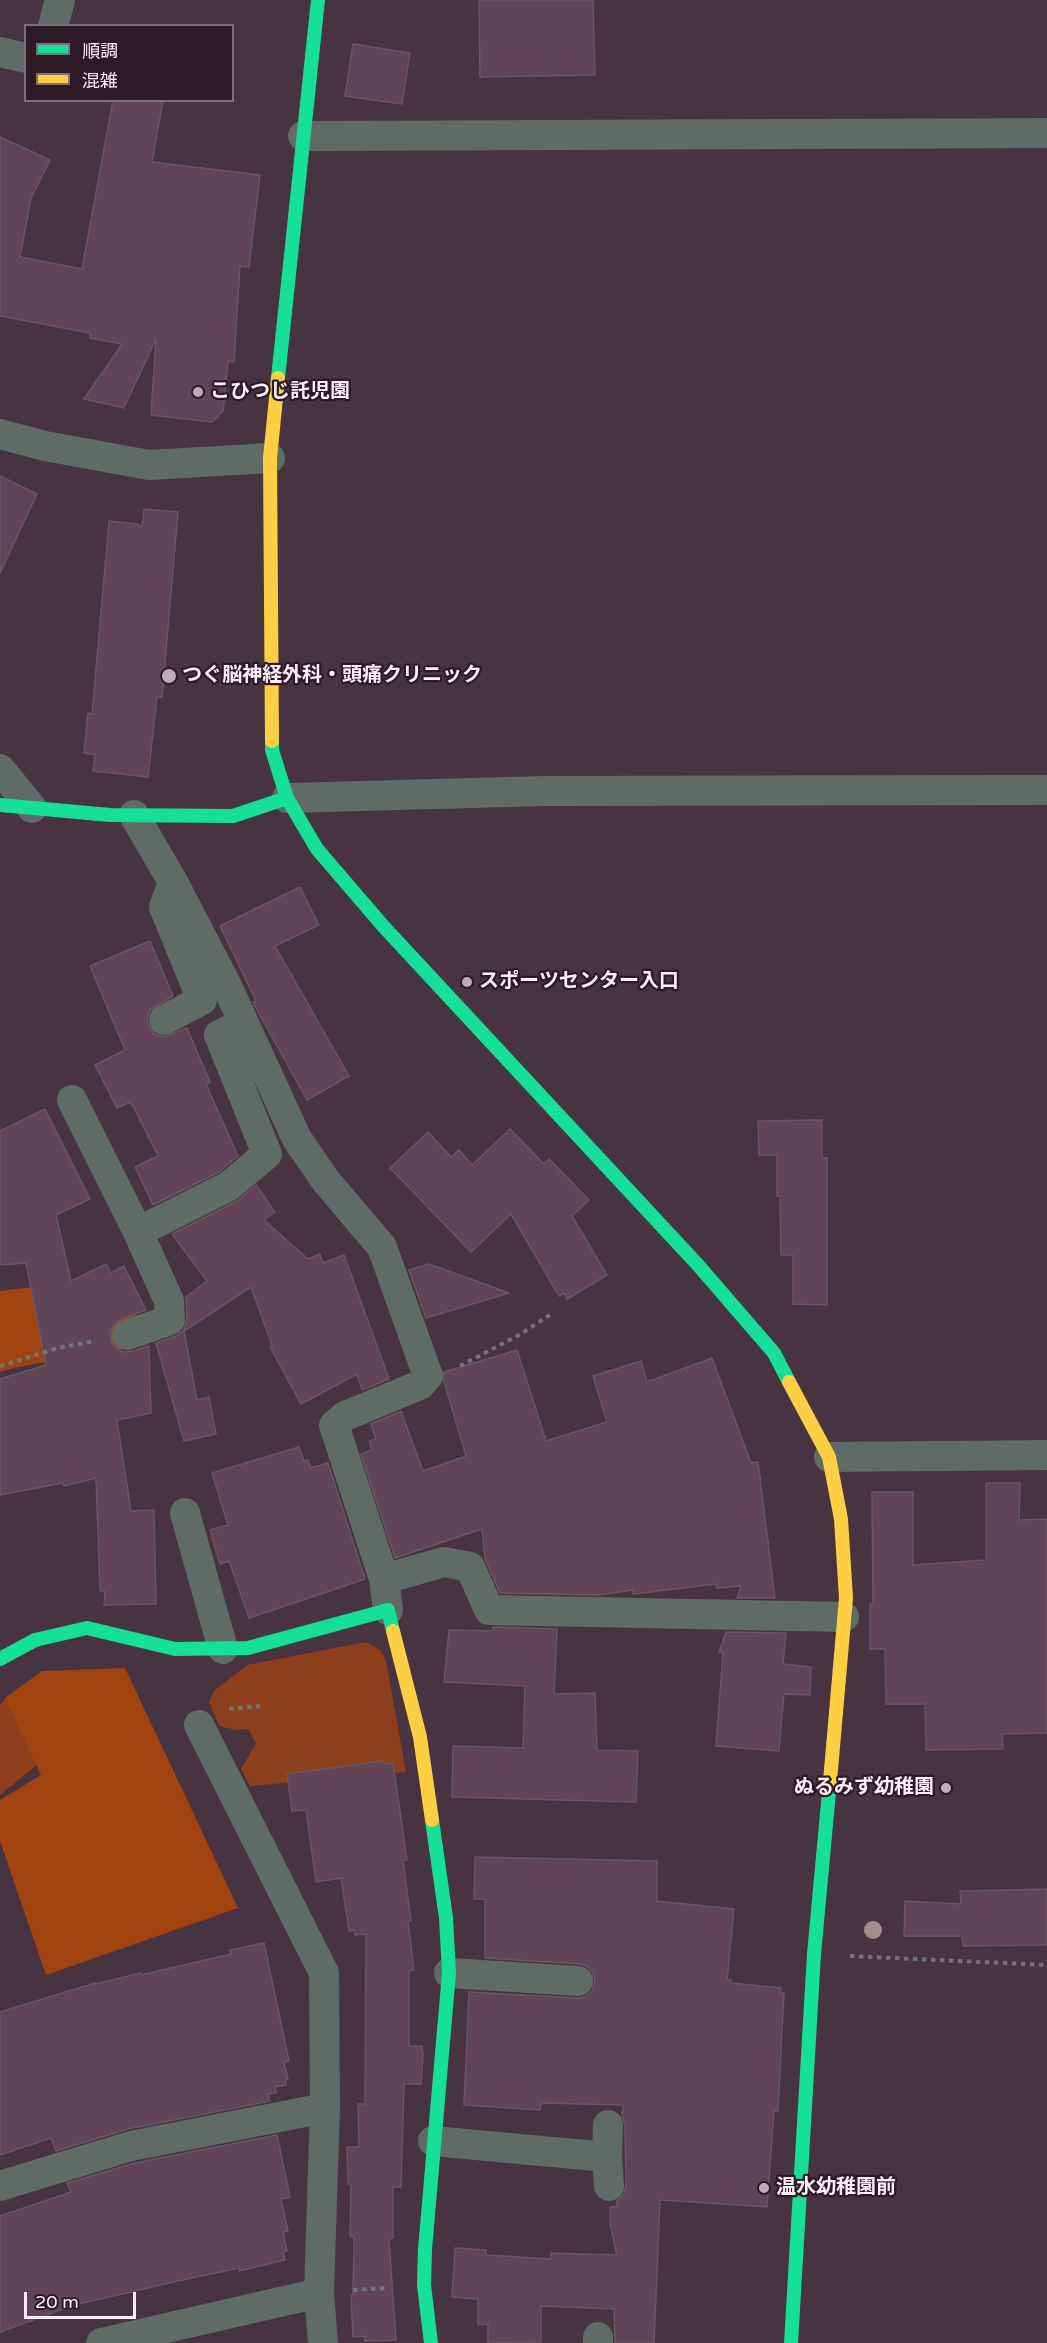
<!DOCTYPE html>
<meta charset="utf-8">
<style>
body{margin:0}
#map{position:relative;width:1047px;height:2343px;overflow:hidden;background:#483340;font-family:"Varela Round","Noto Sans JP",sans-serif}
canvas{display:block}
.legend{position:absolute;left:24px;top:24px;width:210px;height:78px;box-sizing:border-box;background:#2c1a25;border:2px solid #806f79;margin:0;padding:8px 10px;list-style:none;font-size:18px;color:#feeef7}
.legend li{display:flex;align-items:center;gap:12px;height:30px}
.legend b{width:30px;border:2px solid #806f79}
.scale{position:absolute;left:24px;top:2292px;width:112px;height:27px;box-sizing:border-box;border:3px solid #feeef7;border-top:0;padding-left:8px;font-size:18px;line-height:21px;white-space:nowrap;color:#feeef7;-webkit-text-stroke:4px #2c1a25;paint-order:stroke}
</style>
<div id="map">
<canvas width="1047" height="2343"></canvas>
<ul class="legend">
<li><b style="height:8px;background:#16e098"></b>順調</li>
<li><b style="height:8px;background:#ffcf43"></b>混雑</li>
</ul>
<div class="scale">20 m</div>
</div>
<script>
const ctx = document.querySelector('canvas').getContext('2d');
ctx.lineJoin = 'round';
function fillPath(path, color) { ctx.fillStyle = color; ctx.fill(path, 'evenodd'); }
const poly = rows => new Path2D(rows.map(r => 'M' + r).join(''));
function strokePath(path, color, width, dash) { ctx.strokeStyle = color; ctx.lineWidth = width; ctx.lineCap = dash ? 'butt' : 'round'; ctx.setLineDash(dash || []); ctx.stroke(path); }
function write(font, color, halo, rows, align = 'center') {
  ctx.font = font + ' "Varela Round","Noto Sans JP",sans-serif'; ctx.lineWidth = 4.5; ctx.setLineDash([]); ctx.textBaseline = 'middle'; ctx.strokeStyle = halo; ctx.fillStyle = color; for (const [text, x, y, turn = 0] of rows) {
    ctx.save(); ctx.translate(x, y); ctx.rotate((+turn || 0) * Math.PI / 180); ctx.textAlign = isNaN(turn) ? turn : align; if (halo) ctx.strokeText(text, 0, 0); ctx.fillText(text, 0, 0); ctx.restore();
  }
}
const green = poly([
 [366,1642,380,1650,386,1661,406,1772,250,1786,241,1769,256,1743,248,1729,236,1730,219,1726,209,1702,214,1691,247,1665],
 [8,1697,60,1746,0,1795,0,1704]
]);
const forest = poly([
 [123,1276,147,1345,17,1367,0,1372,0,1291],
 [125,1668,238,1908,46,1975,0,1841,0,1800,41,1775,5,1698,42,1671]
]);
const building = poly([
 [479,0,593,0,595,75,480,77,479,0],
 [353,44,410,53,402,104,345,96,353,44],
 [113,100,163,100,152,162,260,175,249,267,240,266,234,362,228,361,223,411,212,422,151,415,156,339,124,408,84,399,122,344,90,338,90,333,0,316,0,137,50,160,31,198,20,257,82,269,113,100],
 [0,476,37,494,0,573,0,476],
 [144,509,178,512,162,697,157,697,148,777,93,771,95,755,84,753,88,713,92,714,109,521,137,524,142,527,144,509],
 [300,887,319,925,275,946,349,1076,307,1100,256,1008,253,1002,256,1001,220,926,300,887],
 [150,941,173,996,150,1010,147,1019,149,1027,154,1034,164,1037,187,1028,210,1082,206,1084,238,1156,219,1172,153,1205,135,1167,158,1156,131,1102,117,1108,95,1065,125,1050,90,966,150,941],
 [45,1109,90,1199,56,1215,71,1281,106,1264,111,1273,124,1266,146,1310,121,1319,114,1324,110,1332,111,1341,116,1348,123,1352,133,1351,149,1346,151,1413,117,1420,131,1511,154,1510,156,1604,104,1605,105,1591,100,1591,96,1478,64,1486,63,1483,0,1495,0,1379,46,1365,26,1263,0,1265,0,1131,45,1109],
 [822,1120,822,1158,827,1158,827,1305,793,1304,793,1255,781,1255,780,1196,777,1196,777,1155,759,1155,758,1121,822,1120],
 [510,1129,544,1164,549,1159,589,1200,572,1216,607,1275,567,1299,564,1293,559,1296,511,1214,471,1252,390,1168,428,1132,451,1157,459,1150,472,1165,510,1129],
 [256,1185,275,1212,264,1220,308,1259,320,1254,323,1263,344,1255,389,1379,362,1390,357,1374,301,1404,270,1347,272,1345,251,1287,184,1331,197,1400,209,1397,216,1434,184,1441,156,1343,176,1336,184,1330,187,1319,186,1297,207,1281,172,1234,237,1201,256,1185],
 [429,1264,509,1293,426,1318,409,1270,429,1264],
 [517,1350,546,1441,607,1422,593,1376,641,1361,647,1382,712,1358,751,1463,758,1462,775,1598,737,1598,741,1586,717,1588,716,1584,633,1594,633,1590,598,1595,500,1593,485,1559,482,1529,395,1558,361,1454,372,1450,369,1441,376,1439,371,1424,401,1411,423,1471,466,1456,444,1382,444,1372,517,1350],
 [299,1447,304,1461,308,1460,311,1468,328,1463,365,1579,249,1618,229,1561,220,1564,210,1530,228,1525,212,1473,299,1447],
 [986,1483,1020,1483,1019,1520,1047,1519,1047,1733,1002,1734,1003,1749,926,1750,925,1704,886,1704,885,1649,870,1649,870,1604,873,1604,872,1492,913,1492,913,1565,986,1560,986,1483],
 [493,1627,557,1629,554,1694,595,1693,597,1750,638,1751,636,1802,452,1797,453,1746,523,1748,525,1686,444,1682,449,1630,493,1631,493,1627],
 [726,1632,786,1633,783,1664,811,1667,810,1695,784,1694,779,1751,716,1746,723,1653,719,1652,726,1632],
 [383,1761,384,1764,393,1763,407,1860,403,1861,411,1921,408,1921,414,1970,409,1971,409,2046,422,2046,423,2055,421,2084,404,2084,401,2187,393,2187,393,2238,389,2239,396,2340,365,2341,364,2336,353,2337,351,2295,353,2295,354,2237,350,2237,351,2184,348,2184,347,2147,359,2147,358,2104,365,2104,366,1934,355,1935,354,1930,349,1931,341,1878,316,1882,306,1810,292,1811,287,1774,383,1761],
 [475,1857,657,1861,657,1901,734,1909,727,1980,731,1980,731,1983,781,1988,780,1993,784,1993,778,2111,774,2111,767,2207,660,2200,654,2343,615,2343,614,2309,541,2306,541,2342,488,2343,488,2324,478,2325,478,2299,452,2297,455,2248,486,2250,486,2255,551,2259,551,2253,617,2255,610,2224,610,2207,617,2207,617,2201,624,2194,626,2185,625,2126,622,2116,623,2105,546,2103,541,2104,540,2110,464,2105,469,1992,578,1998,585,1997,592,1991,595,1981,593,1973,587,1966,580,1964,485,1958,485,1899,474,1899,475,1857],
 [1047,1889,1047,1945,963,1946,962,1936,904,1936,905,1901,961,1904,960,1891,1047,1889],
 [264,1943,289,2061,284,2062,288,2079,286,2080,286,2085,275,2087,276,2093,268,2094,270,2101,128,2129,56,2151,51,2138,0,2155,0,2012,95,1983,95,1984,141,1973,141,1975,231,1954,230,1950,264,1943],
 [277,2135,290,2197,281,2199,288,2231,283,2232,287,2251,283,2252,285,2260,239,2271,239,2268,178,2281,74,2305,0,2332,0,2216,71,2192,67,2183,135,2163,277,2135]
]);
const path = poly([
 [0,1366,58,1348,95,1341],
 [460,1366,519,1335,553,1313],
 [229,1709,260,1706],
 [850,1956,1047,1965],
 [353,2290,387,2288]
]);
const street = poly([
 [53,26,60,0],
 [0,52,26,58],
 [303,136,1047,133],
 [0,434,45,446,149,465,270,458],
 [0,769,32,808],
 [287,798,545,791,1047,790],
 [134,815,173,882,227,986,297,1139,326,1181,382,1247,428,1376,420,1385,345,1416,334,1425,384,1579,388,1610],
 [164,1020,202,1000,164,907,171,888],
 [72,1100,138,1232],
 [127,1335,170,1320,169,1301,138,1232,229,1186,267,1154,219,1035,243,1024],
 [829,1457,1047,1455],
 [185,1513,223,1649],
 [384,1579,444,1562,470,1567,489,1610,844,1617],
 [199,1725,324,1973,325,2108],
 [449,1973,578,1981],
 [433,2141,607,2157,608,2125],
 [607,2157,609,2186],
 [0,2186,131,2146,325,2108,319,2293],
 [101,2343,319,2293,323,2343],
 [598,2343,598,2337]
]);
const fast = poly([
 [278,378,318,0],
 [272,741,272,750,287,798,317,849,384,927,698,1265,774,1353,789,1382],
 [0,805,110,815,233,816,287,798],
 [0,1659,35,1640,87,1628,175,1649,248,1648,388,1610,393,1631],
 [431,2343,424,2285,425,2249,449,1973,446,1918,432,1820],
 [791,2343,814,1954,830,1781]
]);
const slow = poly([
 [272,741,270,458,278,378],
 [789,1382,829,1457,841,1519,846,1598,830,1781],
 [393,1631,420,1737,432,1820]
]);
const trees = [
 [873,1930]
];
const markers = [
 [198,392,6,"#beadb7"],
 [169,676,8,"#beadb7"],
 [467,982,6,"#beadb7"],
 [946,1788,6,"#beadb7"],
 [764,2188,6,"#beadb7"]
];
const poiNames = [
 ["こひつじ託児園",210,392],
 ["つぐ脳神経外科・頭痛クリニック",182,676],
 ["スポーツセンター入口",479,982],
 ["ぬるみず幼稚園",934,1788,"right"],
 ["温水幼稚園前",776,2188]
];
fillPath(green, '#8d3f1c');
fillPath(forest, '#a1430f');
fillPath(building, '#614457');
strokePath(building, '#685762', 1.5);
strokePath(path, '#727575', 4, [4.5, 4.5]);
strokePath(street, '#5f6c66', 30);
strokePath(fast, '#16e098', 14);
strokePath(slow, '#ffcf43', 14);
ctx.fillStyle = '#a78d8c';
for (const [x, y] of trees) { ctx.beginPath(); ctx.arc(x, y, 9, 0, 2 * Math.PI); ctx.fill(); }
for (const [x, y, r, color] of markers) { const dot = new Path2D(); dot.arc(x, y, r, 0, 2 * Math.PI); ctx.fillStyle = color; ctx.fill(dot); strokePath(dot, '#2c1a25', 2); }
write('bold 20px', '#feeef7', '#2c1a25', poiNames, 'left');
</script>
